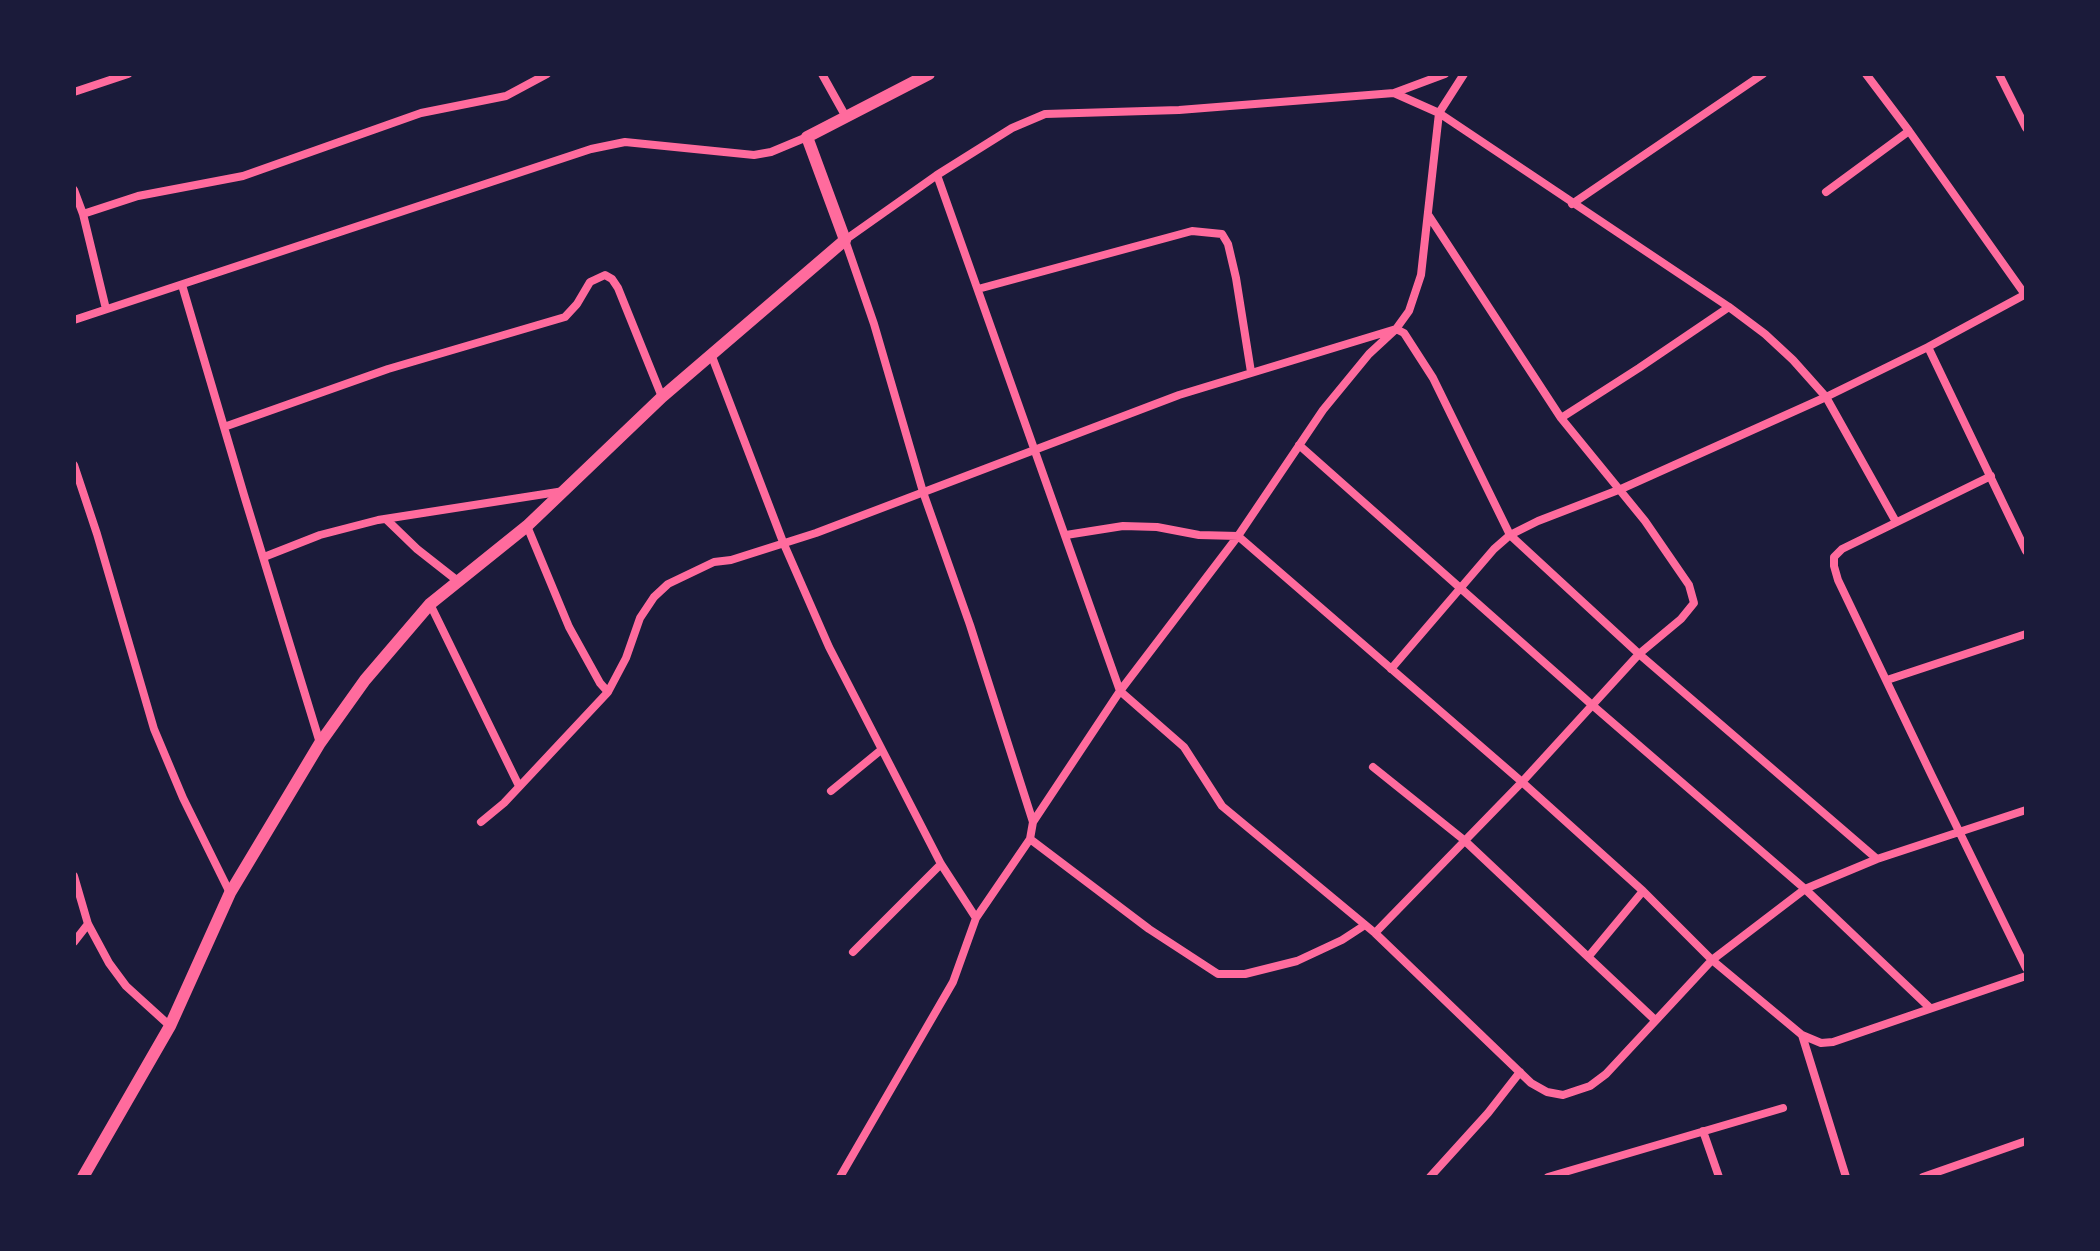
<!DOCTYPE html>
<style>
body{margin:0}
#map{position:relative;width:2100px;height:1251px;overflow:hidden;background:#1b1b3a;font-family:Commissioner,sans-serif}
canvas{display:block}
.frame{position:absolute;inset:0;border:76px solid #1b1b3a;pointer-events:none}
</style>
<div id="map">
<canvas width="2100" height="1251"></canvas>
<div class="frame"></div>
</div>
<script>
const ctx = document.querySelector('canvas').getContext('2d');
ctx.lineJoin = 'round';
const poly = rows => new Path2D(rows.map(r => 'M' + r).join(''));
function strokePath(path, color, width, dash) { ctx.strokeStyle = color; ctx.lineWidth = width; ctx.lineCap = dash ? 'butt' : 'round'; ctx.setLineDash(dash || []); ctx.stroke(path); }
const minor = poly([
 [822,74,846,117],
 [1866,74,1909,131,2026,296],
 [1999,74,2026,128],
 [74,92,128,74],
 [1394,93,1445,74],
 [937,175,1120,691,1184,747,1222,806,1375,933,1531,1083,1547,1092,1563,1095,1590,1086,1606,1074,1712,960,1805,889,1877,859,2026,810],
 [74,190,83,214,106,309],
 [1826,192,1909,131],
 [1572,204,1763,74],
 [83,214,138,196,243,176,421,113,506,96,547,74],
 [182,285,244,495,320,743],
 [978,289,1192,231,1222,234,1228,244,1236,278,1251,372],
 [74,320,591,149,625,142,754,155,771,152,807,137],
 [1928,347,2026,551],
 [711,354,783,542,829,647,941,864,976,918],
 [1561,418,1639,368,1729,307],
 [224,427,388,369,565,317,577,304,590,282,605,275,612,279,618,288,662,397],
 [1299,445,1591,704,1805,889,1930,1008],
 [74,465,97,534,154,729,183,798,230,893],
 [1991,476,1842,549,1834,557,1834,566,1838,580,1931,774,2026,968],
 [387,520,417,549,459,582],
 [527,526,569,627,600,683,608,692],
 [1066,535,1123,526,1157,527,1199,535,1238,536,1522,782,1643,891,1712,960,1802,1035,1846,1177],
 [264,557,320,535,378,520,564,491],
 [430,604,519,786],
 [1391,669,1494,549,1510,535,1538,521,1621,489,1826,397,1928,347,2026,294],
 [1887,680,2026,634],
 [1373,767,1464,840,1654,1019],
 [831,791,881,750],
 [481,822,504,803,608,692,626,658,640,618,654,597,668,584,714,562,731,560,816,533,1179,395,1396,329,1404,333,1433,378,1510,535,1639,654,1877,859],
 [1033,822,970,625,923,492,874,324,845,240,937,175,1012,128,1045,114,1179,110,1394,93,1439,113,1464,74],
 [1030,839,1149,929,1218,974,1245,974,1297,961,1342,940,1365,925],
 [74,876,88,924,109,963,126,986,170,1026],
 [1375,933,1522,782,1639,654,1681,619,1694,603,1689,585,1645,521,1561,418,1429,216],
 [74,942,88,924],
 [853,952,941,864],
 [1589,956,1643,891],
 [1802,1035,1821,1043,1833,1042,2026,976],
 [1703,1131,1719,1177],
 [840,1177,953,982,976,918,1030,839,1033,822,1120,691,1238,536,1323,410,1369,354,1396,329,1409,311,1421,275,1439,113,1729,307,1765,334,1793,360,1826,397,1896,522],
 [1430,1177,1488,1113,1520,1072],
 [1548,1177,1783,1108],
 [1923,1177,2026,1141]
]);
const secondary = poly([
 [83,1177,170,1026,230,893,320,743,365,680,430,604,527,526,662,397,845,240,807,137,929,74]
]);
strokePath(minor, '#ff6b9d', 8);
strokePath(secondary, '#ff6b9d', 12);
</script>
